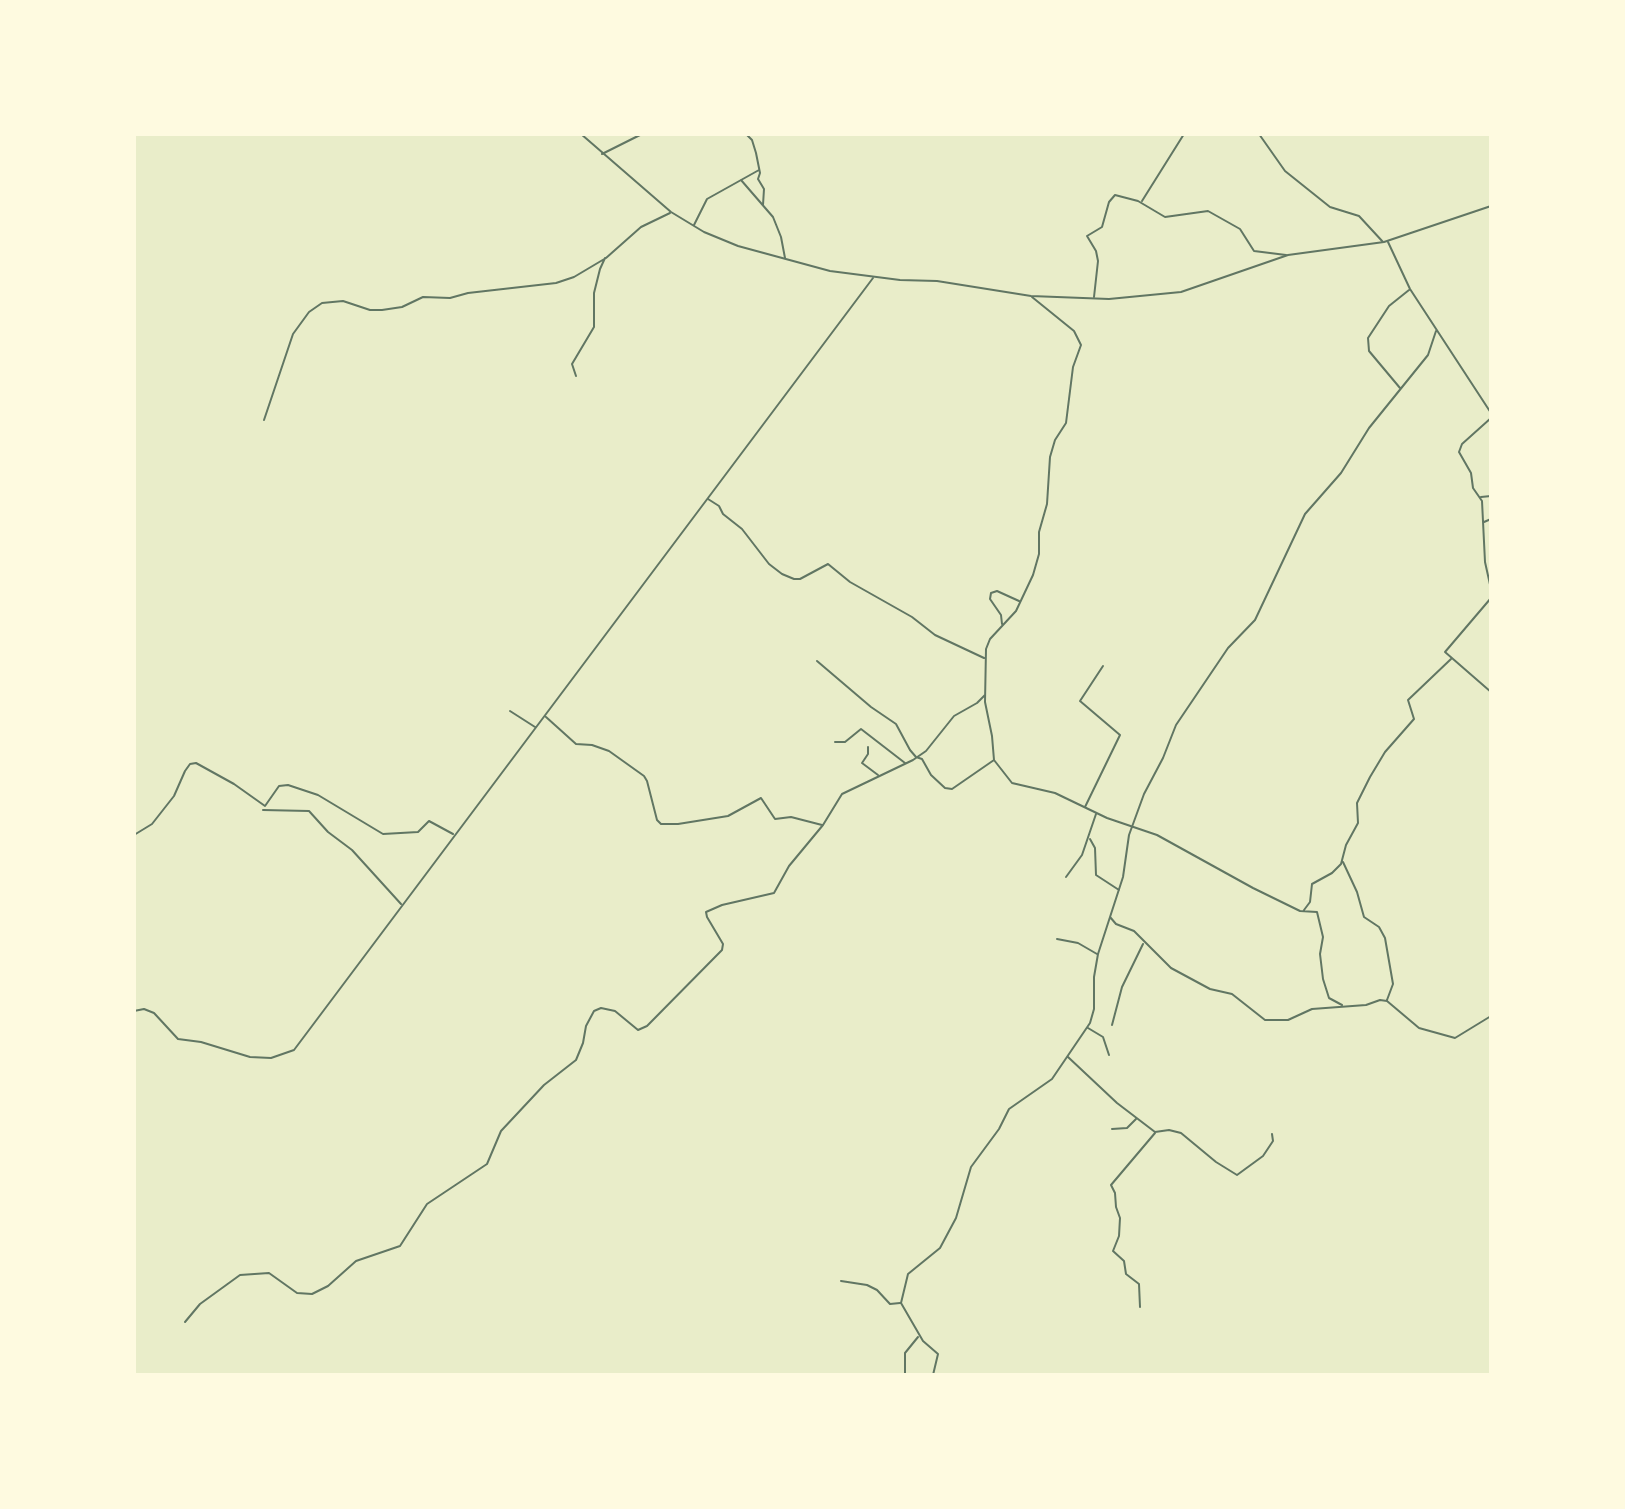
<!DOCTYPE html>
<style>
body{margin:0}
#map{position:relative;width:1625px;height:1509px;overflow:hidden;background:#e9edc9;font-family:"PT Sans",sans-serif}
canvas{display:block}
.frame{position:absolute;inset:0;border:136px solid #fefae0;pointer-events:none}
</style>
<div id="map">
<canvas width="1625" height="1509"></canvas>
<div class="frame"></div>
</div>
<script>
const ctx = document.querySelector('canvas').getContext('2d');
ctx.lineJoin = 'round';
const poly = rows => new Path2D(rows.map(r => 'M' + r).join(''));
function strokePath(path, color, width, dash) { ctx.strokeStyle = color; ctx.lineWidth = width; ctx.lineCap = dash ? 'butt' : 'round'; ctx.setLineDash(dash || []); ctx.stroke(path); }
const minor = poly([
 [746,134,752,140,756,153,760,173,758,179,764,189,763,205],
 [1259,134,1285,171,1330,207,1359,216,1383,242],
 [602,154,642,134],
 [741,180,773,217,781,237,785,258],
 [1142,201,1184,134],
 [694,225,707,199,759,170],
 [1388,242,1410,289,1491,413],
 [1032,297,1074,331,1081,345,1073,367,1066,423,1055,440,1050,457,1047,504,1039,532,1039,554,1033,575,1016,611,990,639,986,649,985,702,992,736,994,760,1012,783,1055,793,1107,818,1157,835,1253,888,1300,911,1317,912,1323,937,1320,954,1323,979,1329,998,1342,1005],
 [1094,297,1098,261,1096,251,1087,236,1102,227,1109,202,1115,195,1138,201,1165,217,1208,211,1240,229,1254,251,1286,255],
 [576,376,572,364,594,327,594,293,600,269,605,258],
 [1400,388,1369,351,1368,338,1389,306,1409,290],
 [1491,418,1462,444,1459,452,1471,473,1473,488,1482,501,1485,562,1491,589],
 [264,420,293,334,309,312,322,303,343,301,370,310,382,310,402,307,423,297,450,298,468,293,556,283,574,277,606,258,641,227,670,213],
 [1481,497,1491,496],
 [708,499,719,506,723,514,742,529,769,564,782,574,794,579,800,579,828,564,850,582,912,617,935,635,984,658],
 [1484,522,1491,519],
 [1491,598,1445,652,1491,692],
 [1002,624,1001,615,990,599,991,593,997,591,1019,601],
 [817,661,871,707,896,724,910,750,916,757,922,759,931,775,945,788,952,789,994,760],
 [510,711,535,727],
 [546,717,576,744,592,745,609,751,644,776,647,781,657,820,661,824,678,824,728,816,761,798,775,819,791,817,822,825],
 [835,742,845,742,861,729,905,763],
 [868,747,868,754,862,763,878,775],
 [1085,807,1120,735,1080,701,1103,666],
 [263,810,309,811,328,832,352,850,401,904],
 [134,835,152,824,174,796,185,771,190,764,196,763,234,784,265,806,279,786,288,785,318,795,383,834,418,832,429,821,453,834],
 [1090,839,1095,848,1096,875,1119,890],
 [1343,862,1357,892,1364,917,1379,927,1385,938,1393,984,1387,1000],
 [1066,877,1082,855,1096,814],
 [1304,910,1310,902,1312,884,1332,873,1341,864,1346,845,1358,823,1357,803,1370,777,1385,752,1414,719,1408,700,1451,659],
 [1110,917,1116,924,1134,931,1171,968,1210,989,1232,994,1265,1020,1288,1020,1312,1009,1366,1005,1380,1000,1387,1001,1419,1028,1455,1038,1491,1016],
 [1057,939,1078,943,1097,954],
 [134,1011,144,1009,154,1013,178,1039,201,1042,250,1057,271,1058,294,1050,873,278],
 [1112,1025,1122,987,1143,944],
 [1088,1028,1103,1037,1109,1055],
 [1068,1057,1117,1103,1155,1132,1169,1130,1181,1133,1216,1162,1237,1175,1263,1156,1273,1141,1272,1134],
 [1112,1129,1127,1128,1136,1119],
 [841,1281,867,1285,877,1290,890,1304,900,1303],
 [1140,1307,1139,1284,1126,1274,1124,1261,1113,1251,1119,1236,1120,1218,1116,1207,1115,1193,1111,1185,1155,1133],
 [185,1322,200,1304,240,1275,269,1273,297,1293,312,1294,328,1286,356,1261,400,1246,427,1204,487,1164,501,1131,544,1085,576,1060,583,1043,586,1026,594,1011,601,1008,615,1011,638,1030,647,1026,722,950,723,944,707,917,706,912,722,905,774,893,789,866,823,825,842,794,913,760,926,751,954,716,977,703,985,695],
 [905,1375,905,1353,918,1337],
 [933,1375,938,1354,923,1341,901,1303,908,1274,940,1248,956,1218,971,1167,999,1129,1009,1109,1052,1079,1090,1023,1094,1009,1094,977,1098,954,1123,877,1129,835,1144,794,1163,758,1176,725,1228,648,1255,620,1305,514,1341,473,1369,428,1428,355,1436,331]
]);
const tertiary = poly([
 [581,134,671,212,704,232,738,246,830,271,900,280,937,281,1031,296,1109,299,1181,292,1288,255,1384,242,1491,206]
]);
strokePath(minor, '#617663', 2);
strokePath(tertiary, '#617663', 2);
</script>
